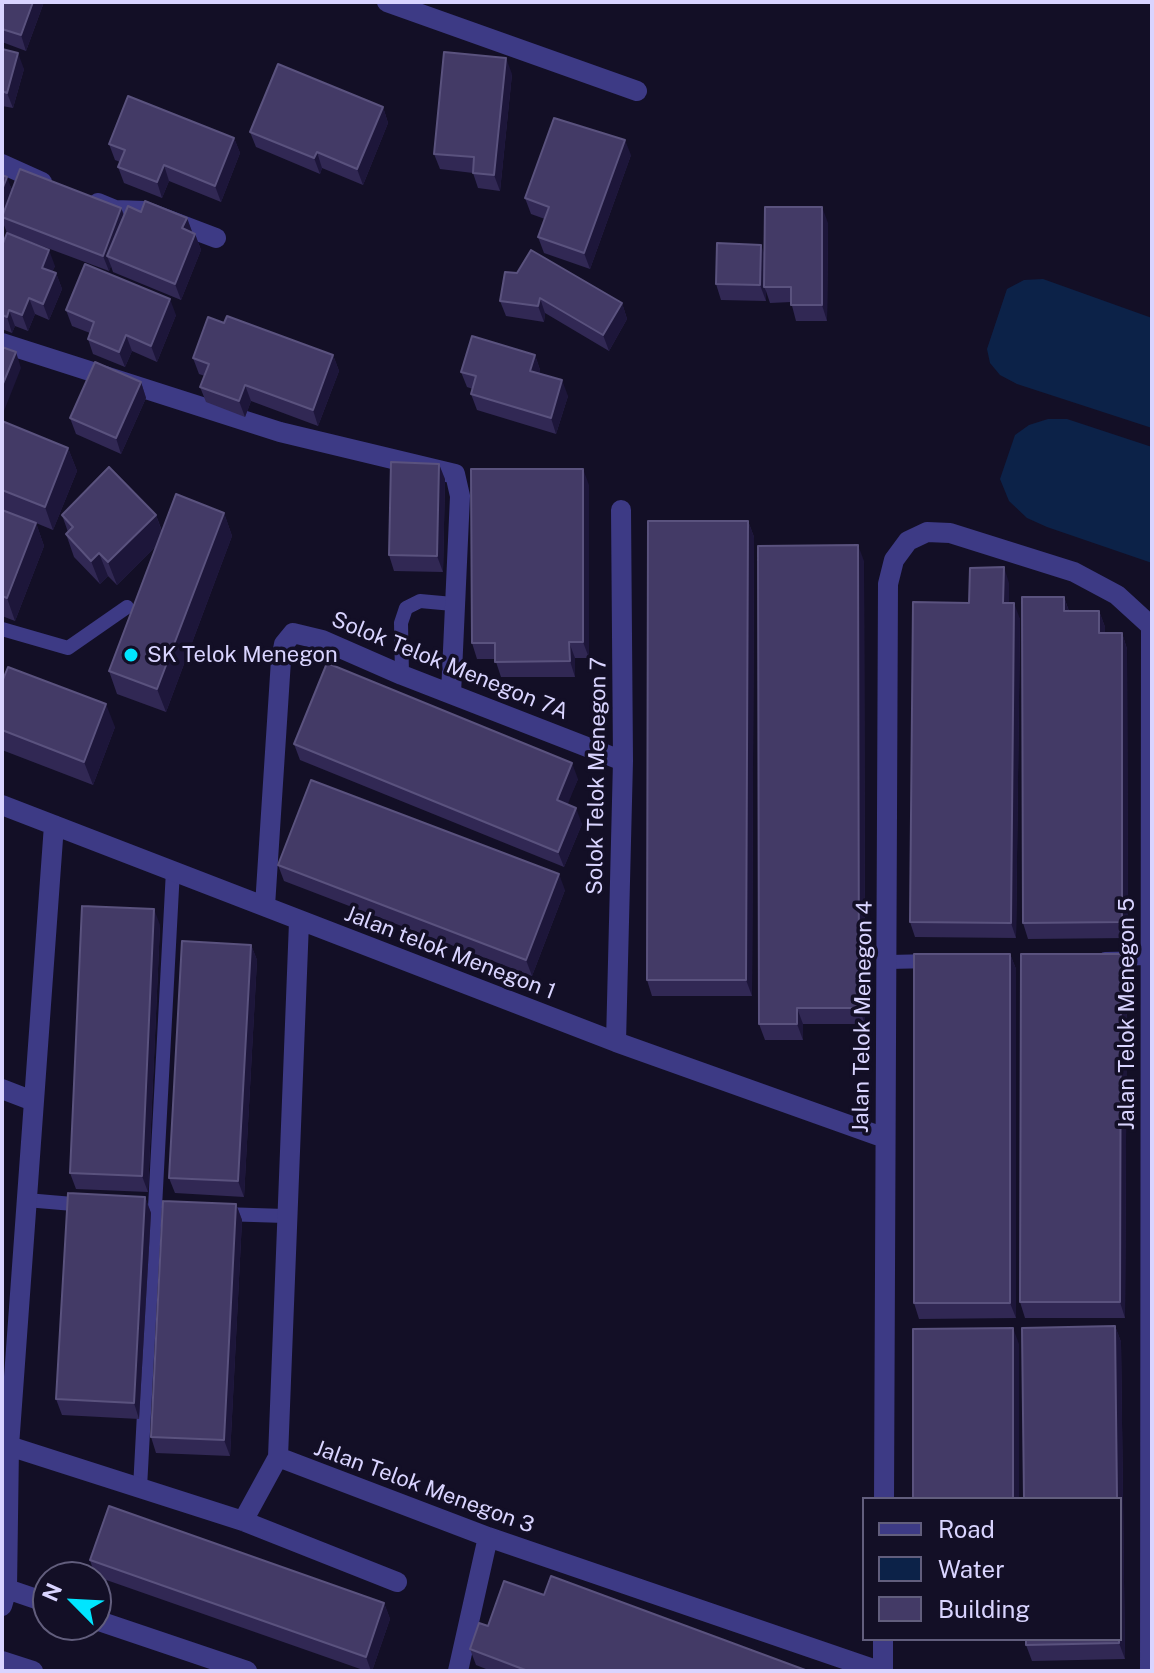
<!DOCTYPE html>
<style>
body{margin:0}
#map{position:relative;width:1154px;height:1673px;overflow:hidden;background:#130f26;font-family:"Public Sans",sans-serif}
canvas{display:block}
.frame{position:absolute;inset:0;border:4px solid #d9d4ff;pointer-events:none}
.legend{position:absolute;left:862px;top:1497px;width:260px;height:144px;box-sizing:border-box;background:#130f26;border:2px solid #625e7d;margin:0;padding:10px 14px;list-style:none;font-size:24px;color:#d9d4ff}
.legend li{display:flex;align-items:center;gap:16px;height:40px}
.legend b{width:40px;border:2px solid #625e7d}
.north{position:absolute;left:32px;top:1561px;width:80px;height:80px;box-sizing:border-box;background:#130f26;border:2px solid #625e7d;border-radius:50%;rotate:294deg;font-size:22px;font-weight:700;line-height:32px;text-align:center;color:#d9d4ff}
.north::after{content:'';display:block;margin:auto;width:28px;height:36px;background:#00e5ff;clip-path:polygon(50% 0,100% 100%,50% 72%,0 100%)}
</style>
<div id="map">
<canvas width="1154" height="1673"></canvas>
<div class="frame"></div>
<ul class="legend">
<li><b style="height:10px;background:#3d3a85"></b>Road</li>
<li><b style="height:22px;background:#0c2248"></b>Water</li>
<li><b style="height:22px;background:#433a66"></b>Building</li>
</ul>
<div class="north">N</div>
</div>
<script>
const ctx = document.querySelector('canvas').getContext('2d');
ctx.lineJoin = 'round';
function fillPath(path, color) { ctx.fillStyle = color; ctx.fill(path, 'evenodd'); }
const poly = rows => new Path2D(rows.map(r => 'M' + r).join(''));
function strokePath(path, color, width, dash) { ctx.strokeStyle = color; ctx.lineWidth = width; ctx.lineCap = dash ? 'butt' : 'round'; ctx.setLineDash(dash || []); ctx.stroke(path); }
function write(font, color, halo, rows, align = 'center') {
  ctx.font = font + ' "Public Sans",sans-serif'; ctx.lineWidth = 7; ctx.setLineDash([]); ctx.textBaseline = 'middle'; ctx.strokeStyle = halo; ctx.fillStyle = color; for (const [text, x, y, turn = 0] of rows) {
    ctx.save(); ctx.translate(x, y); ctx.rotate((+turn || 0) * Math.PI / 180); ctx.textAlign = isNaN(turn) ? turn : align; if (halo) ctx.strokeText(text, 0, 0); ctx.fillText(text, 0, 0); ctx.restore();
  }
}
const water = poly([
 [1043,279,1152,318,1152,428,1017,384,1000,375,990,363,987,349,1007,289,1024,280],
 [1048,419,1067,419,1152,447,1152,563,1047,527,1027,518,1009,501,1000,479,1015,435,1029,425]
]);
const lane = poly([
 [2,629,68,648,127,607],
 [402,675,401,623,406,608,420,601,453,604],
 [1105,959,1151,958],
 [889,962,932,961],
 [26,1200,85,1205],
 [222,1214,285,1216],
 [140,1488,173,870]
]);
const street = poly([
 [387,2,637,91],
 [2,164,42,182],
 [98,203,115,210,145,211,216,238],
 [2,343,280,432,455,474,460,496,451,694],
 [2,805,616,1042,885,1138],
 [265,906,281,660,284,644,293,633,322,640,402,675,623,761],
 [299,922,278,1457,488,1537,879,1671],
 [616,1042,623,761,621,510],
 [2,1089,33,1101],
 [9,1446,243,1521,397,1582],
 [884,1499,888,584,894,560,908,541,927,532,950,533,1074,572,1117,595,1151,626,1150,1671],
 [243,1521,278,1457],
 [7,1589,48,1603],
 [2,1606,7,1589,9,1446,54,825],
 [96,1620,247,1671],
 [2,1661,33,1671],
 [458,1671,488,1537],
 [883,1671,883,1639]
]);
const wall = poly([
 [2,2,44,2,26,51,2,42],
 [2,49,24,69,13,108,2,106],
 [512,74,500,191,478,188,473,173,440,169,434,154],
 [383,107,388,123,363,185,322,168,320,174,256,147,250,132],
 [234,138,240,153,221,202,169,181,162,198,124,183,118,167,120,162,115,160,109,144],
 [631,155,590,269,544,253,538,237,545,219,531,214,525,198],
 [2,172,12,189,121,208,124,215,141,212,187,218,192,233,195,234,201,250,181,300,113,272,111,266,109,271,7,233,2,220],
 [828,223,827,321,796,321,791,302,770,303,766,291,766,301,721,300,716,284,765,255],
 [2,246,55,266,52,272,56,273,62,289,49,320,35,314,28,331,15,326,12,333,2,329],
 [505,272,622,303,627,319,609,351,545,313,544,322,506,316,500,301],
 [66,310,176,315,157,362,132,351,125,367,93,354,88,339,90,333,72,326],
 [224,323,333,355,339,371,318,426,251,401,245,417,206,402,200,387,205,376,199,374,193,358],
 [535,355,540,370,539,373,568,396,556,434,477,410,471,394,473,389,467,387,461,372],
 [141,382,146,398,121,454,76,434,70,418],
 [2,421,68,448,77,471,53,530,36,523,44,546,15,621,2,616],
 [445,479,443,572,394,571,389,555],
 [589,485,589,658,575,658,575,677,501,677,495,659,477,659,472,643],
 [224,513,232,536,166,712,117,694,109,671,156,546,117,585,108,576,100,584,74,557,66,534,68,532,62,515,156,515,162,531],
 [748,521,754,537,752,996,652,996,647,980],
 [864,561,865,1024,803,1024,803,1040,765,1040,759,1024],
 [1009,583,1009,603,1020,619,1016,938,915,937,910,922,969,603],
 [1064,597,1069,611,1099,611,1105,627,1105,633,1122,633,1127,649,1128,938,1028,939,1023,923],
 [2,682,115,727,93,785,2,750],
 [294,744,578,779,567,804,582,824,564,867,300,760],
 [278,865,565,890,532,976,284,881],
 [160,925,148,1192,76,1189,70,1173],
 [251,945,257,960,244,1197,175,1193,169,1178],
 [1010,954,1016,969,1016,1318,919,1319,914,1303],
 [1121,954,1127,970,1125,1318,1025,1318,1020,1302],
 [145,1197,151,1213,139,1419,62,1415,56,1399],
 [236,1204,242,1220,230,1456,156,1453,151,1437],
 [1115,1326,1121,1342,1125,1659,1032,1661,1026,1645],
 [90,1560,384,1603,390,1619,372,1671,366,1671,95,1576],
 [544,1595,808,1671,491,1671,476,1665,470,1649]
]);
const shadedWall = poly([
 [33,2,44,2,26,51,21,35],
 [18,53,24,69,13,108,7,93],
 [506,58,512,74,500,191,494,175],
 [383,107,388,123,363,185,357,169],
 [234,138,240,153,221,202,215,186],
 [625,140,631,155,590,269,584,253],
 [317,152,322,168,320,174,314,158],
 [164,165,169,181,162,198,157,182],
 [7,177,13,193,2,220,2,190],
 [822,207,828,223,827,321,822,305],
 [121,208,127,223,107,256,111,266,109,271,103,256],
 [187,218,193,234,182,228],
 [195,234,201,250,181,300,175,284],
 [761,245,767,260,764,287,766,291,766,301,760,285],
 [49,250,55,266,47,283,42,268],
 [56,273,62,289,49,320,43,304],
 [29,298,35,314,28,331,22,315],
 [540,298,545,313,544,322,538,306],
 [170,299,176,315,157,362,151,346],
 [622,303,627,319,609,351,603,335],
 [9,310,15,326,12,333,7,317],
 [126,335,132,351,125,367,119,352],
 [16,352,21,368,2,416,2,386],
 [333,355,339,371,318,426,313,410],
 [535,355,540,370,536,386,530,371],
 [562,380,568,396,556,434,551,418],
 [141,382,146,398,121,454,116,438],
 [245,385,251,401,245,417,239,401],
 [68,448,77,471,53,530,45,507],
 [439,464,445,479,443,572,437,556],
 [583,469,589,485,589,658,583,642],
 [224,513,232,536,166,712,157,689],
 [156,515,164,538,117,585,108,562],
 [748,521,754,537,752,996,746,980],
 [36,523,44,546,15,621,7,598],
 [858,545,864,561,865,1024,859,1008],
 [99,553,108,576,100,584,91,561],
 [1004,567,1009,583,1009,619,1003,603],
 [1064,597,1069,612,1064,611],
 [1014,603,1020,619,1016,938,1011,923],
 [1099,611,1105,627,1105,649,1099,633],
 [1122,633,1127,649,1128,938,1122,922],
 [569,642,575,658,575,677,570,661],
 [106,704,115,727,93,785,84,762],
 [572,763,578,779,563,816,557,800],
 [576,808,582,824,564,867,558,852],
 [559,874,565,890,532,976,526,960],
 [154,909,160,925,148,1192,142,1176],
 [251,945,257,960,244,1197,238,1181],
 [1010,954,1016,969,1016,1318,1010,1303],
 [1121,954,1127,970,1125,1318,1120,1302],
 [797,1008,803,1024,803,1040,797,1024],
 [2,1142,4,1147,2,1182],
 [145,1197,151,1213,139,1419,134,1403],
 [236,1204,242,1220,230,1456,224,1440],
 [1115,1326,1121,1342,1125,1659,1119,1643,1119,1639,1120,1639,1120,1499,1117,1499],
 [1013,1328,1019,1344,1019,1499,1013,1499],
 [384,1603,390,1619,372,1671,371,1671,366,1657]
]);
const building = poly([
 [2,2,33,2,21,35,2,29,2,2],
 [2,49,18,53,7,93,2,91,2,49],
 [444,52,506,58,494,175,473,173,474,157,434,154,444,52],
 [278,64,383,107,357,169,317,152,314,158,250,132,278,64],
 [128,96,234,138,215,186,164,165,157,182,118,167,125,150,109,144,128,96],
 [554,118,625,140,584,253,538,237,549,207,525,198,554,118],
 [20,169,121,208,103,256,2,217,20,169],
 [2,175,7,177,2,190,2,175],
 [145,201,187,218,182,228,195,234,175,284,107,256,128,206,141,212,145,201],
 [765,207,822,207,822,305,791,305,791,287,764,287,765,207],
 [7,233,49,250,42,268,56,273,43,304,29,298,22,315,9,310,7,317,2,315,2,246,7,233],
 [717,243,761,245,760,285,716,284,717,243],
 [531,250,622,303,603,335,540,298,538,306,500,301,505,272,517,273,531,250],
 [85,264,170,299,151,346,126,335,119,352,88,339,94,322,66,310,85,264],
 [227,316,333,355,313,410,245,385,239,401,200,387,209,364,193,358,208,317,224,323,227,316],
 [472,336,535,355,530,371,562,380,551,418,471,394,476,376,461,372,472,336],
 [2,347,16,352,2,386,2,347],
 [95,362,141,382,116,438,70,418,95,362],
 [2,421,68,448,45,507,2,490,2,421],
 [391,462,439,464,437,556,389,555,391,462],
 [109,467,156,515,108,562,99,553,91,561,66,534,73,527,62,515,109,467],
 [471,469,583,469,583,642,569,642,570,661,495,662,495,643,472,643,471,469],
 [176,494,224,513,157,689,109,671,176,494],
 [2,510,36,523,7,598,2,596,2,510],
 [648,521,748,521,746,980,647,980,648,521],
 [858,545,859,1008,797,1008,797,1024,759,1024,758,546,858,545],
 [1004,567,1003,603,1014,603,1011,923,910,922,913,602,969,603,970,568,1004,567],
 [1022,597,1064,597,1064,611,1099,611,1099,633,1122,633,1122,922,1023,923,1022,597],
 [327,663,572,763,557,800,576,808,558,852,294,744,327,663],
 [8,667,106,704,84,762,2,730,2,682,8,667],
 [311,780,559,874,526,960,278,865,311,780],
 [82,906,154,909,142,1176,70,1173,82,906],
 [182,941,251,945,238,1181,169,1178,182,941],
 [914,954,1010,954,1010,1303,914,1303,914,954],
 [1021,954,1121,954,1120,1302,1020,1302,1021,954],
 [68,1193,145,1197,134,1403,56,1399,68,1193],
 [163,1201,236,1204,224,1440,151,1437,163,1201],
 [1115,1326,1117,1499,1024,1499,1022,1328,1115,1326],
 [1013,1328,1013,1499,913,1499,913,1329,1013,1328],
 [109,1506,384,1603,366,1657,90,1560,109,1506],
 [551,1576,808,1671,528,1671,470,1649,479,1623,488,1626,504,1581,544,1595,551,1576],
 [1026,1639,1119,1639,1119,1643,1026,1645,1026,1639]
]);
const markers = [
 [131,655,8,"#00e5ff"]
];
const poiNames = [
 ["SK Telok Menegon",147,655]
];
const streetNames = [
 ["Solok Telok Menegon 7A",450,666,22],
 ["Solok Telok Menegon 7",597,776,-89],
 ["Jalan telok Menegon 1",450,953,21],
 ["Jalan Telok Menegon 5",1127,1014,-90],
 ["Jalan Telok Menegon 4",863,1017,-89],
 ["Jalan Telok Menegon 3",424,1487,20]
];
fillPath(water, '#0c2248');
strokePath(lane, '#3d3a85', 14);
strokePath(street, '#3d3a85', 20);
fillPath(wall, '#312854');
fillPath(shadedWall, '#1d163a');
fillPath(building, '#433a66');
strokePath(building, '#5a527e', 2);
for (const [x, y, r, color] of markers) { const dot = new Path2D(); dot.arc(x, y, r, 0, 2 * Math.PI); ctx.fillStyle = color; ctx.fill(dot); strokePath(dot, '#130f26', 3); }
write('22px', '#d9d4ff', '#130f26', poiNames, 'left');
write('22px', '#d9d4ff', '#130f26', streetNames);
</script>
